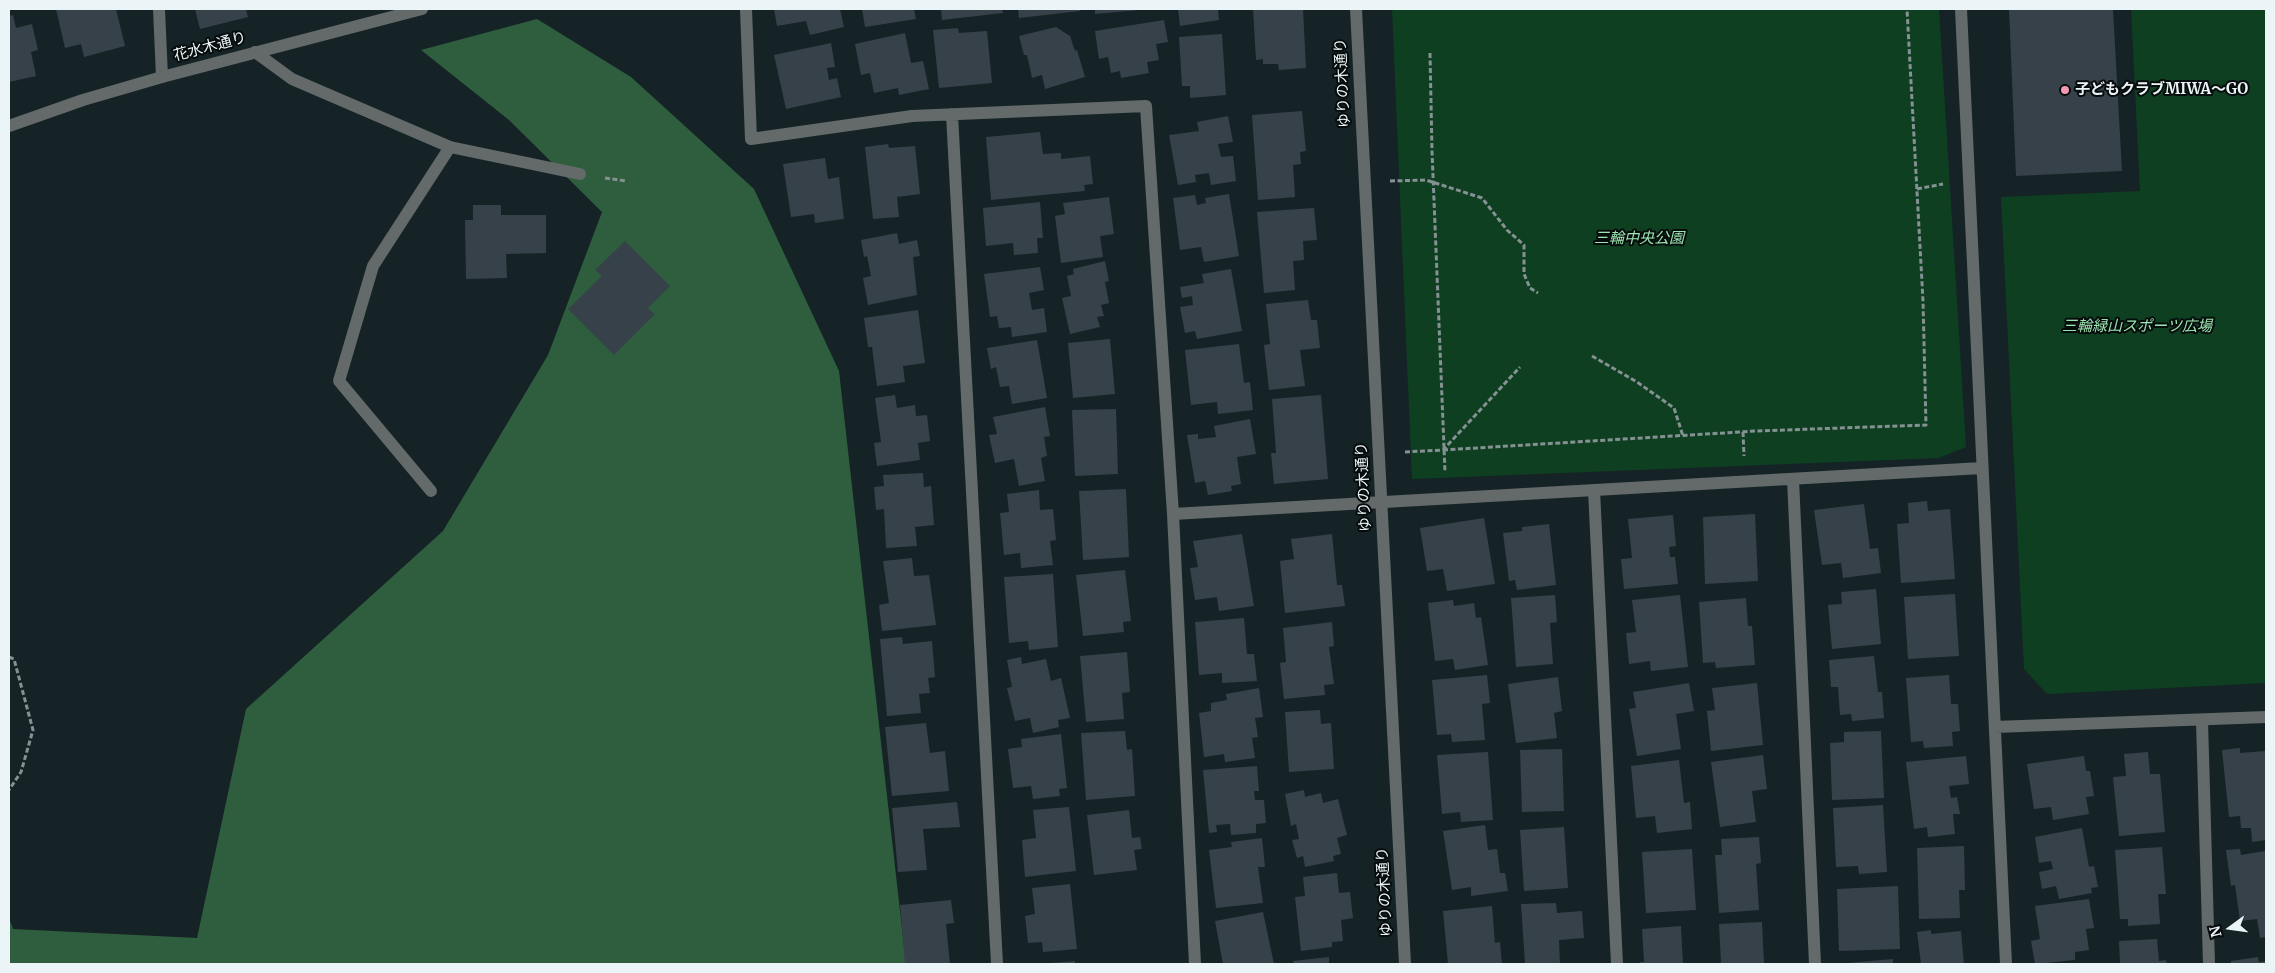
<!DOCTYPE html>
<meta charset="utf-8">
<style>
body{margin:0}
#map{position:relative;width:2275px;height:973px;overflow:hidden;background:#152326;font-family:Merriweather,serif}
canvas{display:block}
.frame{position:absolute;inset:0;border:10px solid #ebf4f6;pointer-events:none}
.north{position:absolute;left:2205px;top:903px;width:50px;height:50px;-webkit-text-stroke:4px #060b0c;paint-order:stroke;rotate:256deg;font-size:14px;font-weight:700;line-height:20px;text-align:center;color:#ebf4f6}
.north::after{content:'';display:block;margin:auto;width:18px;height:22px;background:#ebf4f6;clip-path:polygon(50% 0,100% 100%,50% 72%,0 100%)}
</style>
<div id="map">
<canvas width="2275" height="973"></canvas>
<div class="frame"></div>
<div class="north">N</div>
</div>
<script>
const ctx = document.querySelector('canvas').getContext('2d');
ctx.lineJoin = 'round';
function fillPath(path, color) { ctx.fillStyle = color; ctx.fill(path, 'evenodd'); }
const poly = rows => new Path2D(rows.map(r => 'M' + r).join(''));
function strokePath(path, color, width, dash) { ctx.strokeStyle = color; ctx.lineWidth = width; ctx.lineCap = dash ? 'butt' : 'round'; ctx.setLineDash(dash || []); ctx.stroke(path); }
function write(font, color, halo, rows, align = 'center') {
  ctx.font = font + ' Merriweather,"Noto Sans JP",serif'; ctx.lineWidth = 4; ctx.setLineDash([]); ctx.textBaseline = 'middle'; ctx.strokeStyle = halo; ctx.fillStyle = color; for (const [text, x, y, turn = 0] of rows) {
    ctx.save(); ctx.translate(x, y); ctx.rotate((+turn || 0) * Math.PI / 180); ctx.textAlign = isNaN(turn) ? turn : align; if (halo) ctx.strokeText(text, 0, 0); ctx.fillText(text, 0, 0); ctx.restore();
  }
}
const green = poly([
 [1392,9,1939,9,1966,447,1939,458,1412,479],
 [2131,9,2266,9,2266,683,2047,694,2024,669,2001,197,2140,191]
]);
const forest = poly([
 [537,19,631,77,754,189,839,371,906,964,9,964,9,918,13,929,197,938,246,709,443,531,548,355,602,212,509,120,421,50]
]);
const building = poly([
 [56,9,116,9,125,46,84,57,81,44,65,48],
 [195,9,246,9,248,17,200,29],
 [774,9,840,9,844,27,810,35,806,21,777,26],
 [862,9,914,9,916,19,865,27],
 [941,9,1002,9,1003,13,942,20],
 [1018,9,1080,9,1080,11,1019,18],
 [1095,9,1139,9,1139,10,1095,14],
 [1178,9,1218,9,1219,20,1180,26],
 [1253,9,1303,9,1306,68,1279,70,1278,64,1263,64,1263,59,1256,60],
 [2009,9,2113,9,2122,171,2016,176],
 [13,15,16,28,32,24,38,50,31,52,36,76,9,82,9,16],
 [1164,20,1168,42,1156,44,1159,60,1147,62,1149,73,1121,78,1120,71,1111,73,1108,57,1099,59,1095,31],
 [1056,27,1070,36,1075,51,1077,50,1085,77,1045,89,1042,75,1032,78,1027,55,1024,55,1019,36],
 [958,28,959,33,987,31,992,83,939,88,933,30],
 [905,33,911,63,923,61,929,89,899,95,898,88,874,93,870,73,861,75,855,44],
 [1222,34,1226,95,1190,98,1190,86,1182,86,1179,37],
 [831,43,835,67,827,68,829,80,837,78,841,97,786,109,774,55],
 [1302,111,1306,151,1300,152,1301,164,1293,165,1295,197,1258,200,1252,115],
 [1228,116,1233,142,1218,144,1221,157,1233,156,1236,181,1211,185,1209,173,1195,175,1196,182,1178,185,1169,135,1199,131,1197,122],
 [1040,132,1043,154,1061,153,1061,159,1090,156,1093,184,1084,185,1085,191,991,200,986,137],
 [888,144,889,148,915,146,920,194,897,197,899,217,873,219,865,147],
 [825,158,828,179,839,177,844,219,815,223,814,214,791,217,783,164],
 [1229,194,1239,256,1204,262,1201,247,1180,250,1173,198,1195,195,1197,205,1206,203,1205,198],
 [1109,197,1114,234,1100,236,1103,257,1061,263,1055,216,1065,214,1063,203],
 [1040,202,1043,238,1037,238,1038,253,1014,255,1013,243,986,246,983,208],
 [473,205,501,205,501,215,546,215,546,253,506,254,507,278,466,279,465,220,473,220],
 [1314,208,1317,240,1303,241,1304,260,1293,261,1295,290,1264,293,1257,212],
 [897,233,899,244,917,240,920,256,913,257,917,295,868,305,863,278,871,276,867,256,864,257,861,240],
 [625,241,670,286,648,308,655,314,614,355,568,309,602,276,595,270],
 [1105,261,1109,281,1105,282,1109,303,1101,305,1104,316,1097,317,1100,327,1070,334,1062,298,1071,296,1067,276,1074,274,1073,269],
 [1040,267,1044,290,1029,293,1032,310,1044,308,1047,332,1012,337,1011,327,999,328,997,316,990,317,984,274],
 [1231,269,1242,331,1197,339,1195,331,1185,333,1180,307,1193,305,1192,296,1182,298,1180,287,1204,283,1202,274],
 [1308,300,1311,320,1317,320,1320,348,1300,350,1305,386,1269,390,1264,345,1270,344,1266,304],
 [918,310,925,363,903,366,905,382,877,386,872,347,868,347,864,318],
 [1110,339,1115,394,1073,398,1068,343],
 [1037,340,1047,398,1012,404,1009,386,1000,387,996,367,991,369,987,348],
 [1239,344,1244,383,1250,382,1253,410,1218,414,1217,402,1191,405,1185,350],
 [895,395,897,408,915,405,916,416,927,415,930,441,918,443,920,460,877,466,874,443,881,442,875,398],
 [1321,395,1328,479,1274,484,1271,453,1276,453,1272,399],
 [1045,407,1050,436,1044,437,1047,456,1041,458,1045,481,1019,486,1014,459,995,463,989,435,997,434,993,417],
 [1116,409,1118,474,1075,476,1072,410],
 [1250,419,1256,454,1237,457,1241,484,1231,486,1232,491,1208,495,1205,481,1195,483,1187,435,1198,434,1198,439,1216,437,1214,426],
 [923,473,924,487,931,486,934,525,915,527,917,546,886,548,884,509,876,510,874,487,884,486,883,475],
 [1126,489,1129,557,1083,560,1079,491],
 [1039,490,1040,510,1053,509,1056,540,1050,541,1053,565,1021,568,1020,553,1004,555,1000,513,1009,512,1007,494],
 [1927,501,1928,511,1950,509,1955,579,1901,583,1897,524,1909,523,1908,503],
 [1864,504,1870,549,1878,548,1881,573,1843,578,1841,563,1822,565,1814,510],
 [1755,514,1758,581,1705,584,1703,517],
 [1673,515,1676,546,1669,547,1670,557,1675,557,1678,584,1624,589,1621,559,1632,558,1628,519],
 [1484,518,1495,584,1447,591,1443,569,1427,571,1420,528],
 [1549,524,1556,585,1517,590,1515,580,1509,581,1503,533,1522,531,1522,527],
 [1242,534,1254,606,1219,611,1217,597,1195,600,1190,568,1198,567,1193,541],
 [1332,534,1337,585,1342,585,1345,606,1285,613,1280,561,1294,559,1291,539],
 [912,558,914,576,929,575,936,625,882,631,879,605,889,603,883,561],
 [1125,570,1131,621,1123,622,1124,632,1083,636,1076,575],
 [1053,574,1058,647,1029,650,1028,641,1009,643,1004,577],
 [1876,589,1881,644,1832,649,1828,605,1842,604,1841,592],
 [1955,594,1959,656,1908,659,1904,597],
 [1555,595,1557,622,1550,623,1553,664,1516,667,1511,598],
 [1680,595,1688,667,1651,671,1650,661,1629,664,1626,633,1636,632,1632,600],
 [1746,598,1748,626,1752,626,1755,665,1716,668,1715,662,1703,663,1699,602],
 [1453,600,1454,606,1474,603,1476,618,1481,617,1488,665,1455,670,1453,659,1435,661,1428,603],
 [1244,618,1247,654,1254,654,1257,681,1222,683,1222,673,1199,675,1195,622],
 [1332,622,1334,646,1329,647,1334,684,1324,685,1325,695,1284,699,1280,663,1286,662,1283,628],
 [902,637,903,644,932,641,935,677,928,678,930,693,919,694,921,713,887,716,880,639],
 [1127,652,1130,692,1122,693,1124,719,1086,722,1080,656],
 [1874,656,1878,692,1882,692,1884,718,1852,721,1851,714,1840,715,1838,687,1831,687,1829,660],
 [1021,657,1022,664,1046,659,1051,681,1061,678,1070,718,1058,720,1059,727,1033,733,1030,718,1015,721,1007,688,1012,687,1007,660],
 [1487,675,1490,703,1482,704,1485,740,1452,742,1451,734,1437,735,1432,680],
 [1949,675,1951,704,1958,704,1960,731,1952,732,1953,746,1924,748,1923,741,1911,742,1906,678],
 [1558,677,1562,711,1554,713,1557,738,1516,743,1508,684],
 [1689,683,1694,711,1676,714,1681,749,1637,756,1629,709,1636,708,1633,692],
 [1757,683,1763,745,1711,751,1707,711,1715,710,1712,688],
 [1259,688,1263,717,1255,718,1258,737,1252,738,1255,758,1225,762,1224,754,1204,757,1199,713,1211,711,1211,703,1227,700,1226,694],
 [1320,710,1321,724,1331,723,1334,769,1289,772,1285,712],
 [926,723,930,753,945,751,949,791,892,796,885,727],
 [1125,731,1127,750,1132,749,1135,796,1086,800,1081,733],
 [1881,731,1884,798,1832,800,1830,743,1844,742,1844,732],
 [1061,734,1067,788,1059,789,1060,796,1033,799,1031,786,1013,788,1008,749,1022,747,1021,739],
 [2240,748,2240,753,2265,751,2266,840,2252,842,2251,828,2241,828,2240,816,2229,817,2222,750],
 [1562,749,1564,811,1522,812,1520,750],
 [1488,752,1493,820,1461,822,1460,812,1442,814,1437,755],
 [2148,752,2150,774,2160,774,2165,832,2119,836,2113,777,2126,776,2124,754],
 [1763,755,1767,789,1752,791,1756,822,1720,827,1711,762],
 [1966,756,1969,784,1949,786,1951,798,1957,797,1960,814,1953,814,1955,834,1928,837,1927,827,1914,829,1906,762],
 [2084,756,2086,771,2090,771,2094,796,2086,797,2089,814,2053,820,2051,807,2034,809,2027,764],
 [1679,760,1684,803,1690,802,1692,829,1657,833,1655,816,1636,818,1631,766],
 [1257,766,1259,791,1254,791,1255,800,1264,800,1266,823,1256,824,1256,833,1231,835,1230,824,1216,825,1217,832,1209,833,1203,770],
 [1304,790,1305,797,1321,793,1323,803,1338,799,1347,835,1337,838,1341,854,1333,856,1334,861,1305,867,1303,856,1297,858,1292,840,1299,839,1296,824,1291,826,1285,794],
 [957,802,960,827,923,829,927,870,898,872,892,808],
 [1883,805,1887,872,1859,874,1858,866,1836,867,1833,808],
 [1069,807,1076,871,1025,877,1022,840,1036,838,1033,810],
 [1129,810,1132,838,1140,837,1142,849,1134,850,1137,870,1094,875,1087,815],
 [1485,825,1488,850,1497,849,1500,873,1505,873,1508,891,1471,896,1471,887,1452,890,1443,831],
 [1564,827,1568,888,1524,891,1520,830],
 [2082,828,2089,867,2094,866,2098,887,2091,888,2092,893,2059,899,2056,886,2042,889,2039,872,2053,869,2051,861,2039,863,2035,837],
 [1759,837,1761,863,1756,864,1759,910,1719,913,1715,855,1722,855,1721,839],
 [1262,838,1265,867,1258,867,1263,903,1216,908,1209,850,1232,847,1231,842],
 [1964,846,1965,890,1959,890,1960,918,1919,919,1917,848],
 [2162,847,2166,894,2158,894,2160,924,2128,926,2128,919,2120,919,2115,850],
 [1692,849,1696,910,1646,913,1642,852],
 [2240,849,2241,855,2265,851,2266,937,2260,938,2257,919,2240,921,2235,885,2231,886,2226,850],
 [1337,873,1339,893,1350,892,1353,918,1341,920,1343,941,1332,942,1332,947,1301,951,1295,897,1305,896,1303,877],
 [1070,884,1077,949,1043,952,1042,942,1028,943,1025,916,1035,914,1032,888],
 [1898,886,1900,949,1839,951,1837,889],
 [2089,899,2094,928,2086,929,2089,950,2075,952,2075,960,2035,964,2031,941,2040,939,2035,906],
 [951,900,954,923,946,924,950,964,905,964,900,905],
 [1556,903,1557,913,1582,911,1584,938,1559,940,1560,964,1525,964,1521,904],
 [1492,906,1495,943,1500,942,1502,964,1448,964,1443,911],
 [1263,912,1274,964,1223,964,1215,921],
 [1762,922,1764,964,1721,964,1719,924],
 [1681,926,1683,964,1640,964,1640,962,1644,962,1642,929],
 [1931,930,1931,934,1961,931,1964,964,1921,964,1917,932],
 [2157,939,2159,961,2166,960,2167,964,2120,964,2119,941],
 [1329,957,1329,964,1294,964,1293,961],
 [2258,957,2259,962,2266,961,2266,964,2231,964,2231,961],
 [1893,959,1893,964,1847,964,1847,963],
 [1075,961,1075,964,1050,964,1050,963]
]);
const path = poly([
 [1430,53,1432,151,1445,472],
 [605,178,626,181],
 [1390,181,1426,180,1482,198,1507,230,1524,245,1524,274,1530,288,1538,293],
 [1917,189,1943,184],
 [1592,356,1637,382,1674,408,1683,436],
 [1743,432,1744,456],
 [1443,450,1756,431,1926,425,1923,301,1907,9],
 [1405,452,1443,450,1520,367],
 [9,657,14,659,33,730,21,772,9,790]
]);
const service = poly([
 [431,491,339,381,373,266,450,147]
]);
const minor = poly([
 [159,9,162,77],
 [746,9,751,139,912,116,1146,106,1173,514,1195,964],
 [1961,9,2006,964],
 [255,52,292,79,450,147,580,174],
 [952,114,997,964],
 [1793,479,1815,964],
 [1594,490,1617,964],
 [1173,514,1982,468],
 [2202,721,2209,964],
 [1995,727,2266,717]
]);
const tertiary = poly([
 [1356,9,1405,964],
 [9,126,83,100,162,77,422,9]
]);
const markers = [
 [2065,90,5,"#f19ab1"]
];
const streetNames = [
 ["花水木通り",210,47,-15],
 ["ゆりの木通り",1343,83,-93],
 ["ゆりの木通り",1364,487,-93],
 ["ゆりの木通り",1385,892,-93]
];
const poiNames = [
 ["子どもクラブMIWA～GO",2075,90]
];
const parkNames = [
 ["三輪中央公園",1639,239],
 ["三輪緑山スポーツ広場",2137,327]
];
fillPath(green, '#0e3f21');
fillPath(forest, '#2f5e3e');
fillPath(building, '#374149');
strokePath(path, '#859193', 3, [5, 2.5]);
strokePath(service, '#636a69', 12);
strokePath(minor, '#636a69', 12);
strokePath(tertiary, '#636a69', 12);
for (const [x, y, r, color] of markers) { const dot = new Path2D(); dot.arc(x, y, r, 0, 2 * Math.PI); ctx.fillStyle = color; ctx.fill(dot); strokePath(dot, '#060b0c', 2); }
write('15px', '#ebf4f6', '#060b0c', streetNames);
write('bold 15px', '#ebf4f6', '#060b0c', poiNames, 'left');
write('italic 15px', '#9ce5b0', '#060b0c', parkNames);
</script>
